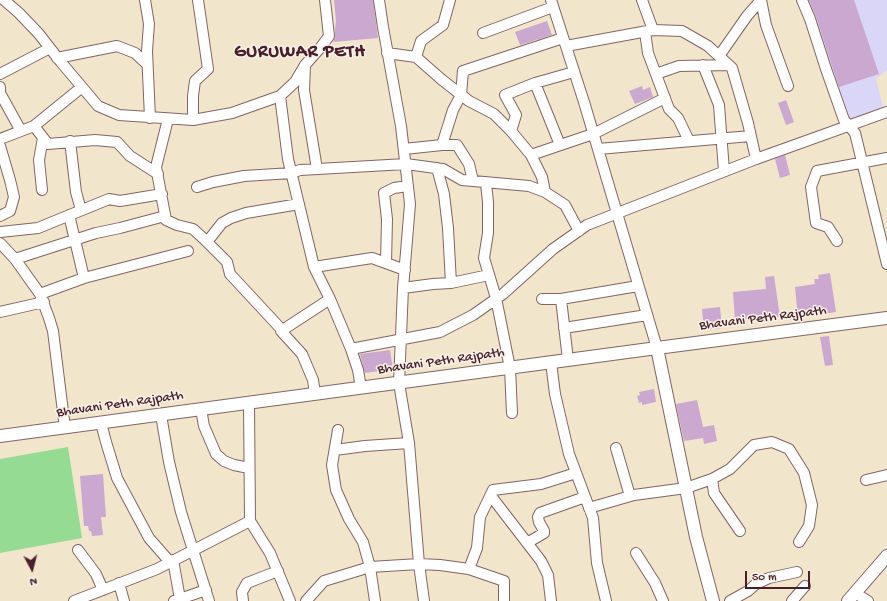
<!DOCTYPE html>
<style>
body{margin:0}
#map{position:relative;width:887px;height:601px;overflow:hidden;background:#f1e5cc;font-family:"Gochi Hand",sans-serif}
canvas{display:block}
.north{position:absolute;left:12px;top:549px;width:40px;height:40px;-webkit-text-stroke:3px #f7f3e8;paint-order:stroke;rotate:173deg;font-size:11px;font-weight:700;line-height:16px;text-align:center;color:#4a1f2b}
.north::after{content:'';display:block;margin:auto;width:14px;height:18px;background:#4a1f2b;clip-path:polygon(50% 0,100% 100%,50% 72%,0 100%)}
.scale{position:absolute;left:745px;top:571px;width:65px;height:18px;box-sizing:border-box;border:2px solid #4a1f2b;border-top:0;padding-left:5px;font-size:12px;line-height:14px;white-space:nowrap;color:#4a1f2b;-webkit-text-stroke:3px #f7f3e8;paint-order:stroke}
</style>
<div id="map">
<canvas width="887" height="601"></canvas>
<div class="north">N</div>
<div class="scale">50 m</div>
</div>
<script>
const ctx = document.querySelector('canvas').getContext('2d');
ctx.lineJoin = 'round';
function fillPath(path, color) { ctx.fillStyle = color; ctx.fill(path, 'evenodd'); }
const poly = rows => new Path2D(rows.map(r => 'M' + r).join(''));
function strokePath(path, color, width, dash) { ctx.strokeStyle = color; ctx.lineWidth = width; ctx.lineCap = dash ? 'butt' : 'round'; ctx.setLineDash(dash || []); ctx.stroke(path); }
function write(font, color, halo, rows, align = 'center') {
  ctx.font = font + ' "Gochi Hand",sans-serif'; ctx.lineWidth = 3; ctx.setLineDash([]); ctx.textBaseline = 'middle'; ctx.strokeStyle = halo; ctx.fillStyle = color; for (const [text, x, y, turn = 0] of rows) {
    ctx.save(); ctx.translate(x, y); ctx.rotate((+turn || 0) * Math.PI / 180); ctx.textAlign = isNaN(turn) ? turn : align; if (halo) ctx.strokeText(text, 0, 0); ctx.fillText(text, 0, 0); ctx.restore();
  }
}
const built = poly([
 [805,0,887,0,887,70,876,79,883,107,849,120]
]);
const green = poly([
 [68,447,82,538,0,553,0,459]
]);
const building = poly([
 [334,0,373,0,378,38,333,42,335,36,335,29,336,21],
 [809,0,854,0,879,74,839,87,816,17],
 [547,21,552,35,520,45,515,32],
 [642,86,643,90,650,87,653,97,635,104,629,91],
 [786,100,794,122,786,125,778,103],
 [785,155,790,175,780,178,775,159],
 [830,273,836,312,798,318,795,287,815,284,814,279,819,279,818,275],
 [774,276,780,317,735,320,733,292,766,289,765,277],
 [720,307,722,328,704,330,702,309],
 [829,336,833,365,825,366,820,337],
 [390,350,393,369,365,373,360,354],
 [654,389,656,402,642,405,642,402,639,403,637,396,640,395,639,392],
 [697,400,703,427,714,425,717,441,704,444,703,438,684,441,676,404],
 [103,474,106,517,101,517,103,535,92,536,91,531,89,531,88,526,84,526,80,476]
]);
const minor = poly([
 [4,0,19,13,39,34,60,61,98,106,119,115,193,120,232,113,280,96,295,82,305,65],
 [145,0,149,24,147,51,150,118],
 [379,0,383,27,401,126,410,204,403,288,399,383,409,443,419,564,424,601],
 [551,0,584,102,657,348],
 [642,0,653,30],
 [761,0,766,25,788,86],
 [802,0,810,19,826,69,844,120,855,133,887,264],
 [645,32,648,53,669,109,678,118,689,141],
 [483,33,553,7],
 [566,46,653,30,682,31,708,46,732,68,748,123,756,159],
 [387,53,416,57,441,79,469,101,494,114,511,131,531,155,542,177,545,192],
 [719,56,747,16,761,0],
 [416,57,421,41,443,25,450,0],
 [57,58,117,46,135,53,147,64],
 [703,65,719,105,724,171],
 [0,74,50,48],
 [656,74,679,66,729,65],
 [535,83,560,145],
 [0,87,0,93,21,131],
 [280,96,288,159,314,267,330,299,351,349,358,370,361,388],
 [168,119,156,167,166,220,177,225,193,229,203,238,227,262,230,274,282,330],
 [193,120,193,96,195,81,208,69,198,0],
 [34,126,48,144,95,140,117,142,130,156,158,174],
 [511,131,516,115,505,95,535,83,574,72],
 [0,139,34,126,82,87],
 [70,141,76,192,81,210],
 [442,145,453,110,461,95,463,71,563,38],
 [0,146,10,180,14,197,10,211,0,216],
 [404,149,442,145,457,145,469,164,473,181],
 [598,149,751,136],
 [531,155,593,134,665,98],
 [437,168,444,194,448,228,451,283],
 [317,169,304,90,305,65,321,47,329,36,325,0],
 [486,183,488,202,488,233,484,258,496,298,510,368,512,413],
 [197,187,213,182,244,176,292,173,300,170,406,164,443,169,462,180,529,186,545,192,565,205,579,231],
 [42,190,39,160,43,138],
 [69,215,84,278],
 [0,232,38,228,109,199,120,201,162,194],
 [837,241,828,227,816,223,811,187,817,171,887,158],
 [207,242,222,223,231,218,246,213,299,204],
 [0,243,15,259,40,294,49,318,53,331,65,428],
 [15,259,96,233,120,228,165,216],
 [386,263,387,219,384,193,394,188,408,186],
 [314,267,372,258,405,270],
 [403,288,433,284,451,283,489,275],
 [40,294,84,278,188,251],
 [542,299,561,299,638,286],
 [561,299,568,360],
 [0,312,44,302],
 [564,328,647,315],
 [351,349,440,332,473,315,503,294,553,249,587,225,756,159,887,112],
 [551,362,555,394,569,454,593,518,597,563,606,601],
 [315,394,313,380,302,354,281,331,330,299],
 [201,409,204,426,216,454,224,461,234,465,249,468],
 [161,415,169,462,181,512,209,601],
 [101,423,106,442,117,478,149,538,170,562],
 [338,430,332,465,336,490,349,519,363,542,370,567,375,601],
 [616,448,630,496],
 [335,450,365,446,409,443],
 [712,479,714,493,740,531],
 [866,480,887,475],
 [491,496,541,561,548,575,551,601],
 [589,508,634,495,686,488,712,479,730,469,754,445,772,442,789,449,804,473,812,505,809,526,799,542],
 [250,521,270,553,290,601],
 [527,543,544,533,544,531,539,522,538,517,540,513,585,497],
 [78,550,96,574,103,590],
 [636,553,655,583,663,601],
 [173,560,180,599],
 [469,569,477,548,480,517,493,490,541,484,576,473],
 [119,583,124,601],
 [855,593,868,601],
 [74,601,157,569,250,521,249,403],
 [174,601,206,590],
 [243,601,242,592,247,583,278,571],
 [306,601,324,581,370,567,419,564,440,565,469,569,504,581,504,601],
 [730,601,748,591,756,584,769,578,797,572],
 [792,601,805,586]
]);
const major = poly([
 [657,348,696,537,713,601],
 [0,436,657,348,887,318],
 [848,601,887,556]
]);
const streetNames = [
 ["Bhavani Peth Rajpath",763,319,-7],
 ["Bhavani Peth Rajpath",441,362,-8],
 ["Bhavani Peth Rajpath",120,405,-8]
];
const districtNames = [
 ["GURUWAR PETH",300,53]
];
fillPath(built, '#dad6f7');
fillPath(green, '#96db94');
fillPath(building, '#cba8cf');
strokePath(minor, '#846463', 12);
strokePath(major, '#846463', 14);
strokePath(minor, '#fff', 10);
strokePath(major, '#fff', 12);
write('14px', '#4a1f2b', '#f7f3e8', streetNames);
ctx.letterSpacing = '1px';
write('bold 18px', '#4a1f2b', '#f7f3e8', districtNames);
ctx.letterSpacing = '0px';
</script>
